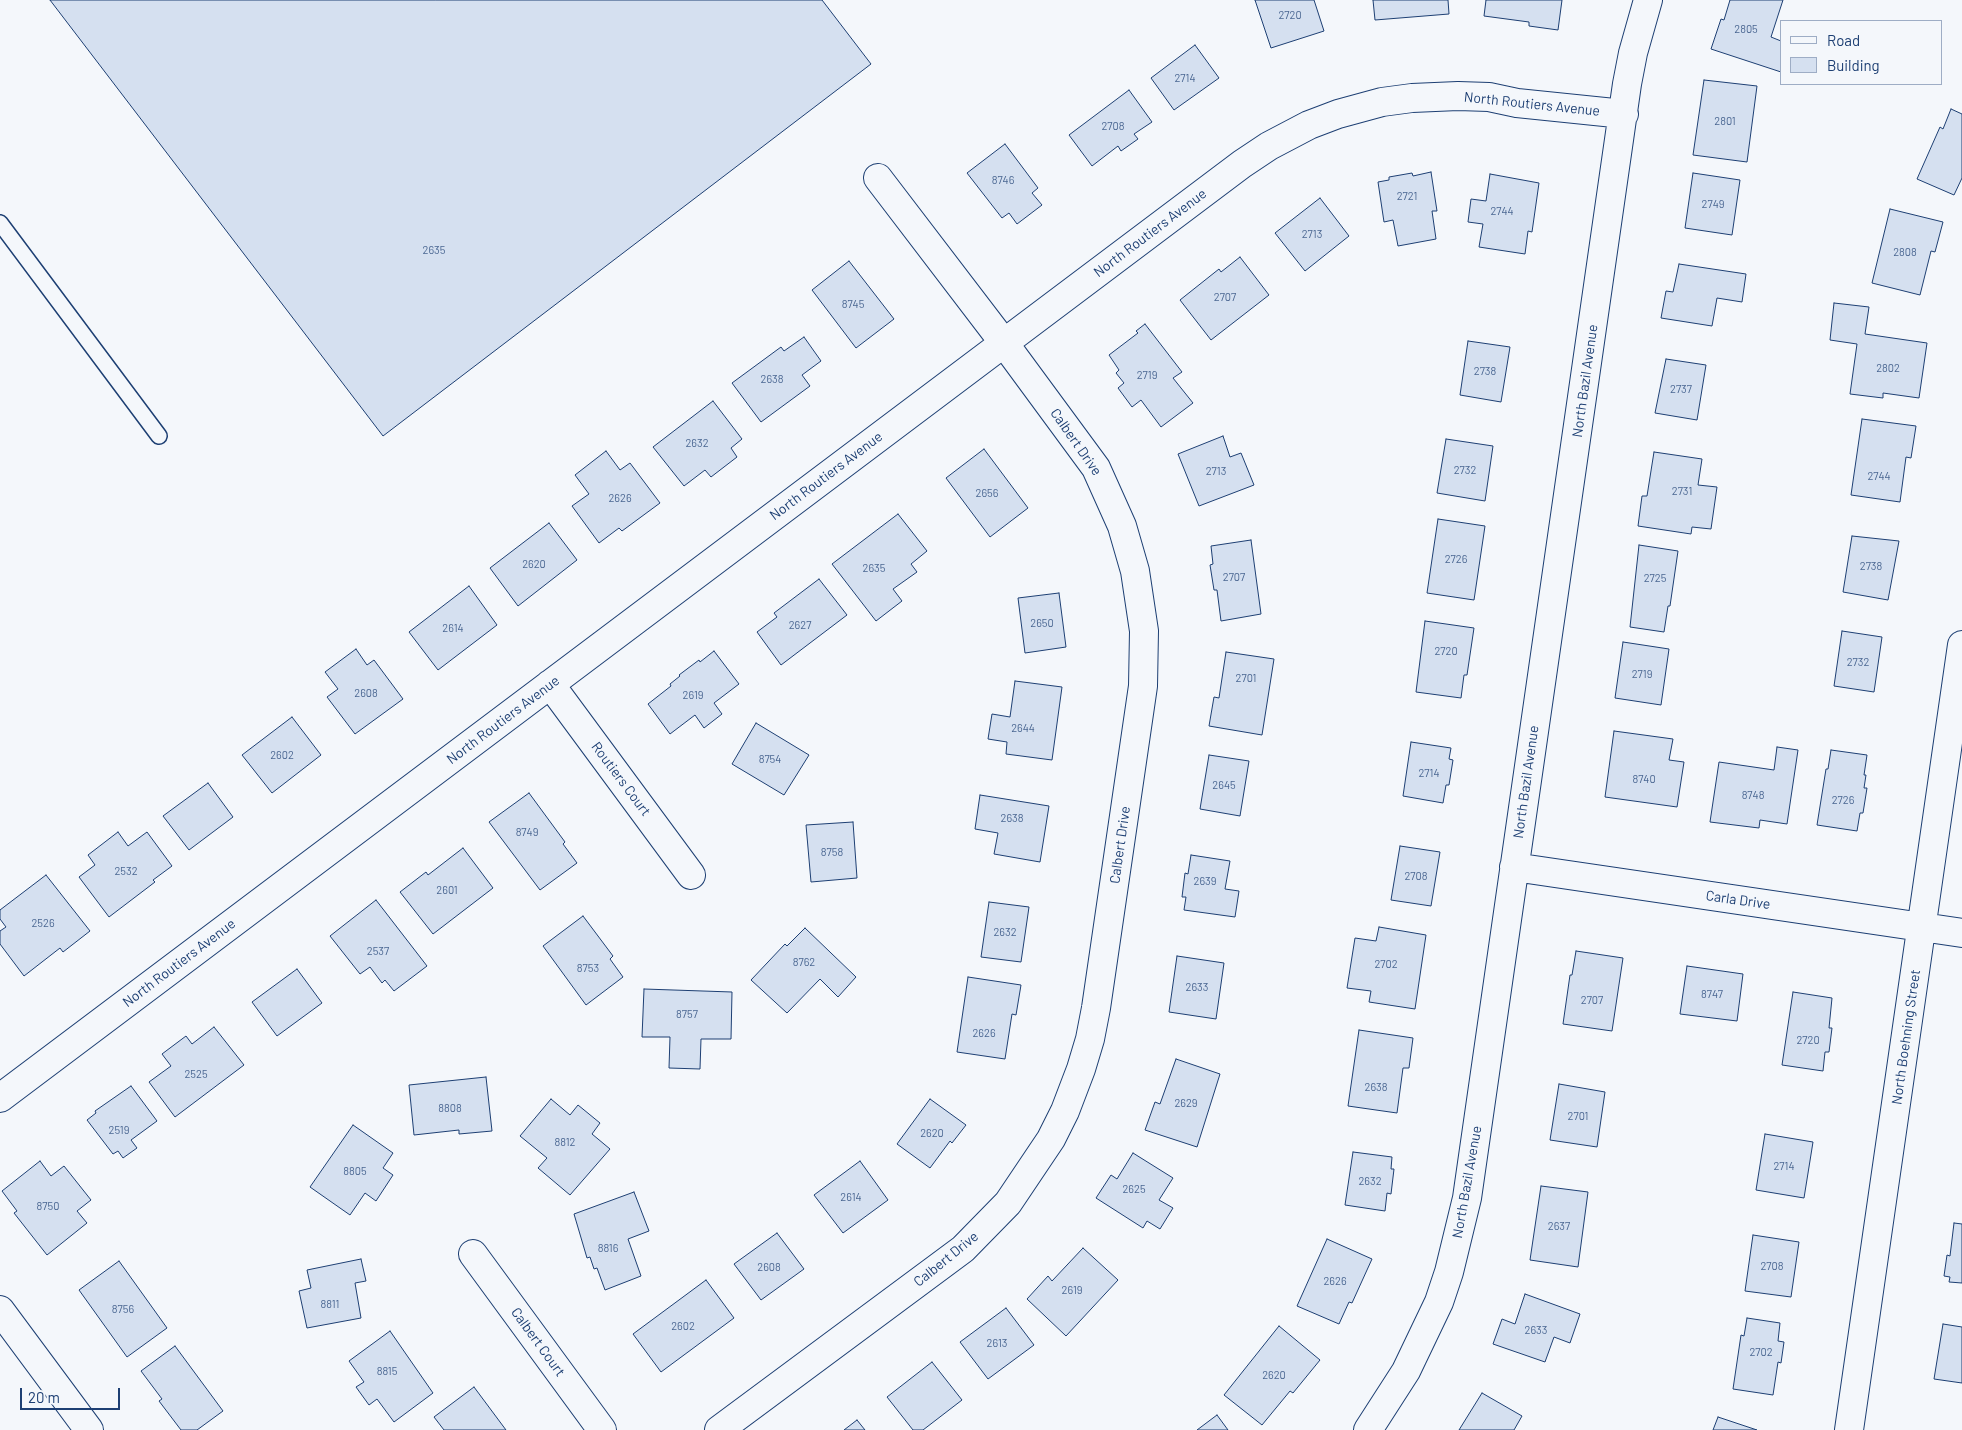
<!DOCTYPE html>
<style>
body{margin:0}
#map{position:relative;width:1962px;height:1430px;overflow:hidden;background:#f4f7fb;font-family:Barlow,sans-serif}
canvas{display:block}
.legend{position:absolute;left:1780px;top:20px;width:162px;height:65px;box-sizing:border-box;background:#f4f7fb;border:1px solid #9eadc5;margin:0;padding:6px 9px;list-style:none;font-size:15px;color:#1d3f73}
.legend li{display:flex;align-items:center;gap:10px;height:25px}
.legend b{width:25px;border:1px solid #9eadc5}
.scale{position:absolute;left:20px;top:1388px;width:100px;height:22px;box-sizing:border-box;border:2px solid #1d3f73;border-top:0;padding-left:6px;font-size:15px;line-height:18px;white-space:nowrap;color:#1d3f73;-webkit-text-stroke:4px #f4f7fb;paint-order:stroke}
</style>
<div id="map">
<canvas width="1962" height="1430"></canvas>
<ul class="legend">
<li><b style="height:6px;background:#f4f7fb"></b>Road</li>
<li><b style="height:14px;background:#d5e0f0"></b>Building</li>
</ul>
<div class="scale">20 m</div>
</div>
<script>
const ctx = document.querySelector('canvas').getContext('2d');
ctx.lineJoin = 'round';
function fillPath(path, color) { ctx.fillStyle = color; ctx.fill(path, 'evenodd'); }
const poly = rows => new Path2D(rows.map(r => 'M' + r).join(''));
function strokePath(path, color, width, dash) { ctx.strokeStyle = color; ctx.lineWidth = width; ctx.lineCap = dash ? 'butt' : 'round'; ctx.setLineDash(dash || []); ctx.stroke(path); }
function write(font, color, halo, rows, align = 'center') {
  ctx.font = font + ' Barlow,sans-serif'; ctx.lineWidth = 4; ctx.setLineDash([]); ctx.textBaseline = 'middle'; ctx.strokeStyle = halo; ctx.fillStyle = color; for (const [text, x, y, turn = 0] of rows) {
    ctx.save(); ctx.translate(x, y); ctx.rotate((+turn || 0) * Math.PI / 180); ctx.textAlign = isNaN(turn) ? turn : align; if (halo) ctx.strokeText(text, 0, 0); ctx.fillText(text, 0, 0); ctx.restore();
  }
}
const building = poly([
 [50,0,822,0,871,64,383,436,50,0],
 [1255,0,1314,0,1324,31,1271,48,1255,0],
 [1373,0,1448,0,1449,14,1375,20,1373,0],
 [1486,0,1562,0,1558,30,1529,26,1529,22,1484,16,1486,0],
 [1730,0,1783,0,1771,37,1781,41,1781,72,1711,49,1721,19,1724,20,1730,0],
 [1195,45,1219,78,1174,110,1151,78,1195,45],
 [1704,80,1757,86,1747,162,1693,155,1704,80],
 [1129,90,1152,122,1134,134,1138,139,1121,151,1118,146,1092,166,1069,135,1129,90],
 [1951,109,1962,114,1962,178,1954,195,1917,179,1940,127,1943,129,1951,109],
 [1005,144,1038,188,1032,193,1042,205,1017,224,1009,213,1002,218,967,173,1005,144],
 [1431,172,1437,211,1432,211,1436,239,1398,246,1393,220,1384,222,1378,182,1389,180,1389,177,1412,173,1413,176,1431,172],
 [1693,173,1740,180,1732,235,1685,228,1693,173],
 [1490,174,1539,183,1532,232,1528,231,1525,254,1479,247,1483,224,1468,222,1471,199,1486,201,1490,174],
 [1320,198,1349,236,1305,271,1275,233,1320,198],
 [1890,209,1943,222,1935,252,1931,251,1920,295,1872,283,1890,209],
 [1240,257,1269,295,1211,340,1180,300,1219,269,1221,272,1240,257],
 [849,261,894,319,856,348,812,290,849,261],
 [1679,264,1746,274,1742,302,1717,298,1712,326,1661,318,1666,291,1673,292,1679,264],
 [1834,303,1869,307,1865,334,1927,343,1919,398,1883,393,1883,398,1850,394,1857,344,1830,340,1834,303],
 [1145,324,1182,372,1173,378,1193,403,1161,427,1141,400,1132,407,1118,388,1124,383,1116,373,1119,370,1109,355,1138,333,1136,331,1145,324],
 [804,337,821,361,802,375,810,386,761,422,732,383,781,347,784,351,804,337],
 [1468,341,1510,347,1501,402,1460,395,1468,341],
 [1666,359,1706,365,1697,420,1655,413,1666,359],
 [713,401,742,439,731,448,737,457,711,477,705,470,684,486,653,447,713,401],
 [1862,419,1916,426,1911,458,1906,457,1900,502,1851,495,1862,419],
 [1223,436,1230,457,1241,453,1254,485,1199,506,1178,454,1223,436],
 [1446,439,1493,446,1485,501,1437,493,1446,439],
 [984,449,1028,508,990,537,946,478,984,449],
 [606,451,620,470,630,463,660,503,622,531,619,528,599,543,572,506,589,494,575,475,606,451],
 [1654,452,1702,459,1698,485,1717,487,1711,529,1692,527,1691,534,1638,526,1642,496,1647,496,1654,452],
 [898,514,927,551,911,564,917,572,893,589,902,601,876,621,832,564,898,514],
 [1438,519,1485,526,1474,600,1427,593,1438,519],
 [549,523,577,560,518,606,490,568,549,523],
 [1852,536,1899,541,1888,600,1843,592,1852,536],
 [1251,540,1261,614,1221,621,1217,590,1214,590,1210,565,1213,564,1211,546,1251,540],
 [1639,545,1678,551,1670,606,1668,606,1664,632,1630,627,1639,545],
 [819,579,847,615,781,665,757,632,777,617,774,613,819,579],
 [469,586,497,625,438,670,409,632,469,586],
 [1059,593,1066,647,1025,653,1018,598,1059,593],
 [1425,621,1474,628,1467,675,1464,675,1461,698,1416,692,1425,621],
 [1842,631,1882,637,1874,692,1834,686,1842,631],
 [1623,642,1669,649,1661,705,1615,698,1623,642],
 [356,649,367,665,374,660,403,699,355,734,327,697,338,689,325,672,356,649],
 [714,651,739,684,714,703,722,714,704,728,695,715,670,734,648,704,671,686,670,684,680,676,679,675,699,660,700,662,714,651],
 [1226,652,1274,659,1262,735,1209,726,1214,697,1219,698,1226,652],
 [1015,681,1062,687,1052,760,1006,754,1007,742,988,739,992,714,1010,717,1015,681],
 [292,717,321,755,272,793,242,755,292,717],
 [756,723,809,755,784,795,732,764,756,723],
 [1614,731,1673,739,1669,760,1684,762,1677,807,1605,797,1614,731],
 [1411,742,1451,748,1449,759,1453,760,1449,785,1446,785,1443,803,1403,796,1411,742],
 [1777,747,1798,750,1787,824,1760,820,1759,828,1710,822,1719,762,1774,770,1777,747],
 [1831,750,1867,755,1864,775,1866,775,1864,788,1867,788,1863,813,1860,813,1857,831,1817,825,1826,769,1828,769,1831,750],
 [1209,755,1249,761,1240,816,1200,809,1209,755],
 [208,783,233,817,189,850,163,816,208,783],
 [529,793,565,842,563,844,577,863,540,890,489,822,529,793],
 [980,795,1049,806,1040,862,994,854,998,833,975,829,980,795],
 [853,822,857,878,811,882,806,825,853,822],
 [118,832,128,846,147,832,172,866,153,880,155,882,109,917,79,877,95,865,88,855,118,832],
 [1400,846,1440,852,1431,906,1391,900,1400,846],
 [463,848,493,888,433,934,400,892,426,872,428,875,463,848],
 [1191,855,1230,861,1225,889,1239,891,1235,917,1184,910,1186,897,1182,897,1185,873,1188,874,1191,855],
 [46,875,90,931,63,952,60,948,24,976,0,944,0,931,6,927,0,919,0,910,46,875],
 [376,900,427,966,394,991,385,980,382,983,370,967,360,974,330,936,376,900],
 [989,902,1029,907,1021,962,981,957,989,902],
 [583,916,613,956,610,959,623,977,586,1005,543,946,583,916],
 [1379,927,1426,935,1415,1009,1369,1002,1371,991,1347,988,1355,938,1376,941,1379,927],
 [805,928,856,977,838,997,820,979,787,1013,751,980,785,944,787,946,805,928],
 [1576,951,1623,958,1612,1031,1563,1024,1570,975,1572,975,1576,951],
 [1177,956,1224,963,1216,1019,1169,1012,1177,956],
 [1687,966,1743,974,1737,1021,1680,1014,1687,966],
 [297,969,322,1003,277,1036,252,1002,297,969],
 [968,977,1021,985,1016,1015,1012,1014,1005,1059,957,1052,968,977],
 [644,989,732,992,731,1039,701,1039,700,1069,669,1068,670,1037,642,1037,644,989],
 [1793,992,1832,998,1829,1028,1832,1028,1829,1052,1825,1052,1823,1071,1782,1065,1793,992],
 [214,1027,244,1065,175,1117,149,1082,171,1066,162,1054,186,1036,192,1044,214,1027],
 [1359,1030,1413,1038,1409,1068,1403,1068,1397,1113,1348,1106,1359,1030],
 [1176,1059,1220,1074,1197,1147,1145,1130,1155,1102,1160,1104,1176,1059],
 [486,1077,492,1131,459,1134,459,1130,414,1135,409,1085,486,1077],
 [1559,1084,1605,1092,1597,1147,1550,1140,1559,1084],
 [131,1086,157,1121,131,1140,137,1148,123,1158,118,1151,113,1154,87,1120,96,1113,95,1111,131,1086],
 [551,1099,570,1115,578,1105,600,1123,592,1134,610,1149,570,1195,538,1168,547,1158,520,1136,551,1099],
 [930,1099,966,1125,952,1143,950,1141,930,1168,897,1144,930,1099],
 [353,1125,393,1153,383,1168,393,1175,376,1201,365,1193,350,1215,310,1187,353,1125],
 [1765,1134,1813,1142,1804,1198,1756,1190,1765,1134],
 [1353,1152,1392,1157,1391,1169,1394,1169,1391,1194,1387,1193,1385,1211,1345,1205,1353,1152],
 [1133,1153,1173,1178,1159,1200,1173,1208,1160,1229,1147,1221,1143,1228,1096,1198,1111,1175,1117,1179,1133,1153],
 [40,1161,51,1176,64,1166,91,1200,77,1211,87,1223,47,1255,14,1213,17,1211,2,1191,40,1161],
 [860,1161,888,1200,843,1233,814,1195,860,1161],
 [1541,1186,1588,1192,1578,1267,1530,1260,1541,1186],
 [634,1192,649,1231,628,1239,641,1276,605,1290,597,1268,594,1269,590,1257,587,1258,574,1214,634,1192],
 [1954,1223,1962,1224,1962,1283,1949,1282,1950,1277,1944,1276,1947,1255,1950,1256,1954,1223],
 [777,1233,804,1269,761,1300,734,1264,777,1233],
 [1753,1235,1799,1242,1791,1297,1745,1291,1753,1235],
 [1327,1239,1372,1259,1352,1303,1349,1302,1339,1324,1297,1306,1327,1239],
 [1083,1248,1118,1280,1066,1336,1027,1299,1048,1276,1052,1281,1083,1248],
 [361,1259,366,1281,355,1283,361,1318,307,1328,299,1291,311,1288,307,1270,361,1259],
 [119,1261,167,1328,127,1357,79,1290,119,1261],
 [706,1280,734,1318,661,1372,633,1334,706,1280],
 [1525,1294,1580,1314,1570,1343,1554,1337,1545,1362,1493,1344,1502,1319,1515,1324,1525,1294],
 [1006,1308,1034,1345,988,1379,960,1342,1006,1308],
 [1747,1318,1780,1323,1778,1341,1784,1342,1781,1363,1778,1362,1773,1395,1733,1389,1741,1335,1744,1336,1747,1318],
 [1943,1324,1962,1327,1962,1383,1934,1379,1943,1324],
 [1279,1326,1320,1360,1293,1393,1290,1391,1262,1425,1224,1395,1279,1326],
 [390,1331,433,1393,394,1422,377,1399,369,1405,356,1387,364,1382,349,1361,390,1331],
 [175,1346,223,1411,197,1430,181,1430,159,1401,162,1399,141,1371,175,1346],
 [932,1362,962,1400,923,1430,913,1430,887,1397,932,1362],
 [474,1387,506,1430,444,1430,434,1417,474,1387],
 [1482,1393,1522,1416,1514,1430,1459,1430,1482,1393],
 [1217,1415,1228,1430,1197,1430,1217,1415],
 [1718,1417,1757,1430,1713,1430,1718,1417],
 [857,1420,865,1430,844,1430,857,1420]
]);
const service = poly([
 [0,223,159,436]
]);
const minor = poly([
 [550,684,691,875],
 [1514,867,1962,933],
 [0,1098,1242,164,1269,146,1309,125,1338,114,1382,102,1412,98,1458,96,1489,97,1517,103,1624,114],
 [473,1254,602,1430],
 [0,1310,89,1430],
 [719,1430,963,1249,1008,1203,1051,1139,1065,1111,1081,1069,1090,1039,1096,1008,1143,686,1144,631,1135,571,1122,526,1096,468,1004,343,878,178],
 [1368,1430,1406,1371,1439,1302,1449,1272,1467,1198,1627,84,1633,53,1648,0],
 [1849,1430,1962,645]
]);
const numberNames = [
 ["2720",1290,15],
 ["2805",1746,29],
 ["2714",1185,78],
 ["2801",1725,121],
 ["2708",1113,126],
 ["8746",1003,180],
 ["2721",1407,196],
 ["2749",1713,204],
 ["2744",1502,211],
 ["2713",1312,234],
 ["2635",434,250],
 ["2808",1905,252],
 ["2707",1225,297],
 ["8745",853,304],
 ["2802",1888,368],
 ["2738",1485,371],
 ["2719",1147,375],
 ["2638",772,379],
 ["2737",1681,389],
 ["2632",697,443],
 ["2732",1465,470],
 ["2713",1216,471],
 ["2744",1879,476],
 ["2731",1682,491],
 ["2656",987,493],
 ["2626",620,498],
 ["2726",1456,559],
 ["2620",534,564],
 ["2738",1871,566],
 ["2635",874,568],
 ["2707",1234,577],
 ["2725",1655,578],
 ["2650",1042,623],
 ["2627",800,625],
 ["2614",453,628],
 ["2720",1446,651],
 ["2732",1858,662],
 ["2719",1642,674],
 ["2701",1246,678],
 ["2608",366,693],
 ["2619",693,695],
 ["2644",1023,728],
 ["2602",282,755],
 ["8754",770,759],
 ["2714",1429,773],
 ["8740",1644,779],
 ["2645",1224,785],
 ["8748",1753,795],
 ["2726",1843,800],
 ["2638",1012,818],
 ["8749",527,832],
 ["8758",832,852],
 ["2532",126,871],
 ["2708",1416,876],
 ["2639",1205,881],
 ["2601",447,890],
 ["2526",43,923],
 ["2632",1005,932],
 ["2537",378,951],
 ["8762",804,962],
 ["2702",1386,964],
 ["8753",588,968],
 ["2633",1197,987],
 ["8747",1712,994],
 ["2707",1592,1000],
 ["8757",687,1014],
 ["2626",984,1033],
 ["2720",1808,1040],
 ["2525",196,1074],
 ["2638",1376,1087],
 ["2629",1186,1103],
 ["8808",450,1108],
 ["2701",1578,1116],
 ["2519",119,1130],
 ["2620",932,1133],
 ["8812",565,1142],
 ["2714",1784,1166],
 ["8805",355,1171],
 ["2632",1370,1181],
 ["2625",1134,1189],
 ["2614",851,1197],
 ["8750",48,1206],
 ["2637",1559,1226],
 ["8816",608,1248],
 ["2708",1772,1266],
 ["2608",769,1267],
 ["2626",1335,1281],
 ["2619",1072,1290],
 ["8811",330,1304],
 ["8756",123,1309],
 ["2602",683,1326],
 ["2633",1536,1330],
 ["2613",997,1343],
 ["2702",1761,1352],
 ["8815",387,1371],
 ["2620",1274,1375]
];
const streetNames = [
 ["North Routiers Avenue",1532,104,6],
 ["North Routiers Avenue",1150,233,-37],
 ["North Bazil Avenue",1585,381,-82],
 ["Calbert Drive",1076,442,55],
 ["North Routiers Avenue",826,476,-37],
 ["North Routiers Avenue",503,720,-37],
 ["Routiers Court",621,779,53],
 ["North Bazil Avenue",1526,782,-82],
 ["Calbert Drive",1120,845,-82],
 ["Carla Drive",1738,900,8],
 ["North Routiers Avenue",179,963,-37],
 ["North Boehning Street",1906,1037,-82],
 ["North Bazil Avenue",1467,1182,-80],
 ["Calbert Drive",946,1259,-39],
 ["Calbert Court",538,1342,54]
];
fillPath(building, '#d5e0f0');
strokePath(building, '#1d3f73', 1);
strokePath(service, '#1d3f73', 18);
strokePath(minor, '#1d3f73', 30);
strokePath(service, '#f4f7fb', 15);
strokePath(minor, '#f4f7fb', 28);
write('11px', '#4b6792', null, numberNames);
write('14px', '#1d3f73', '#f4f7fb', streetNames);
</script>
